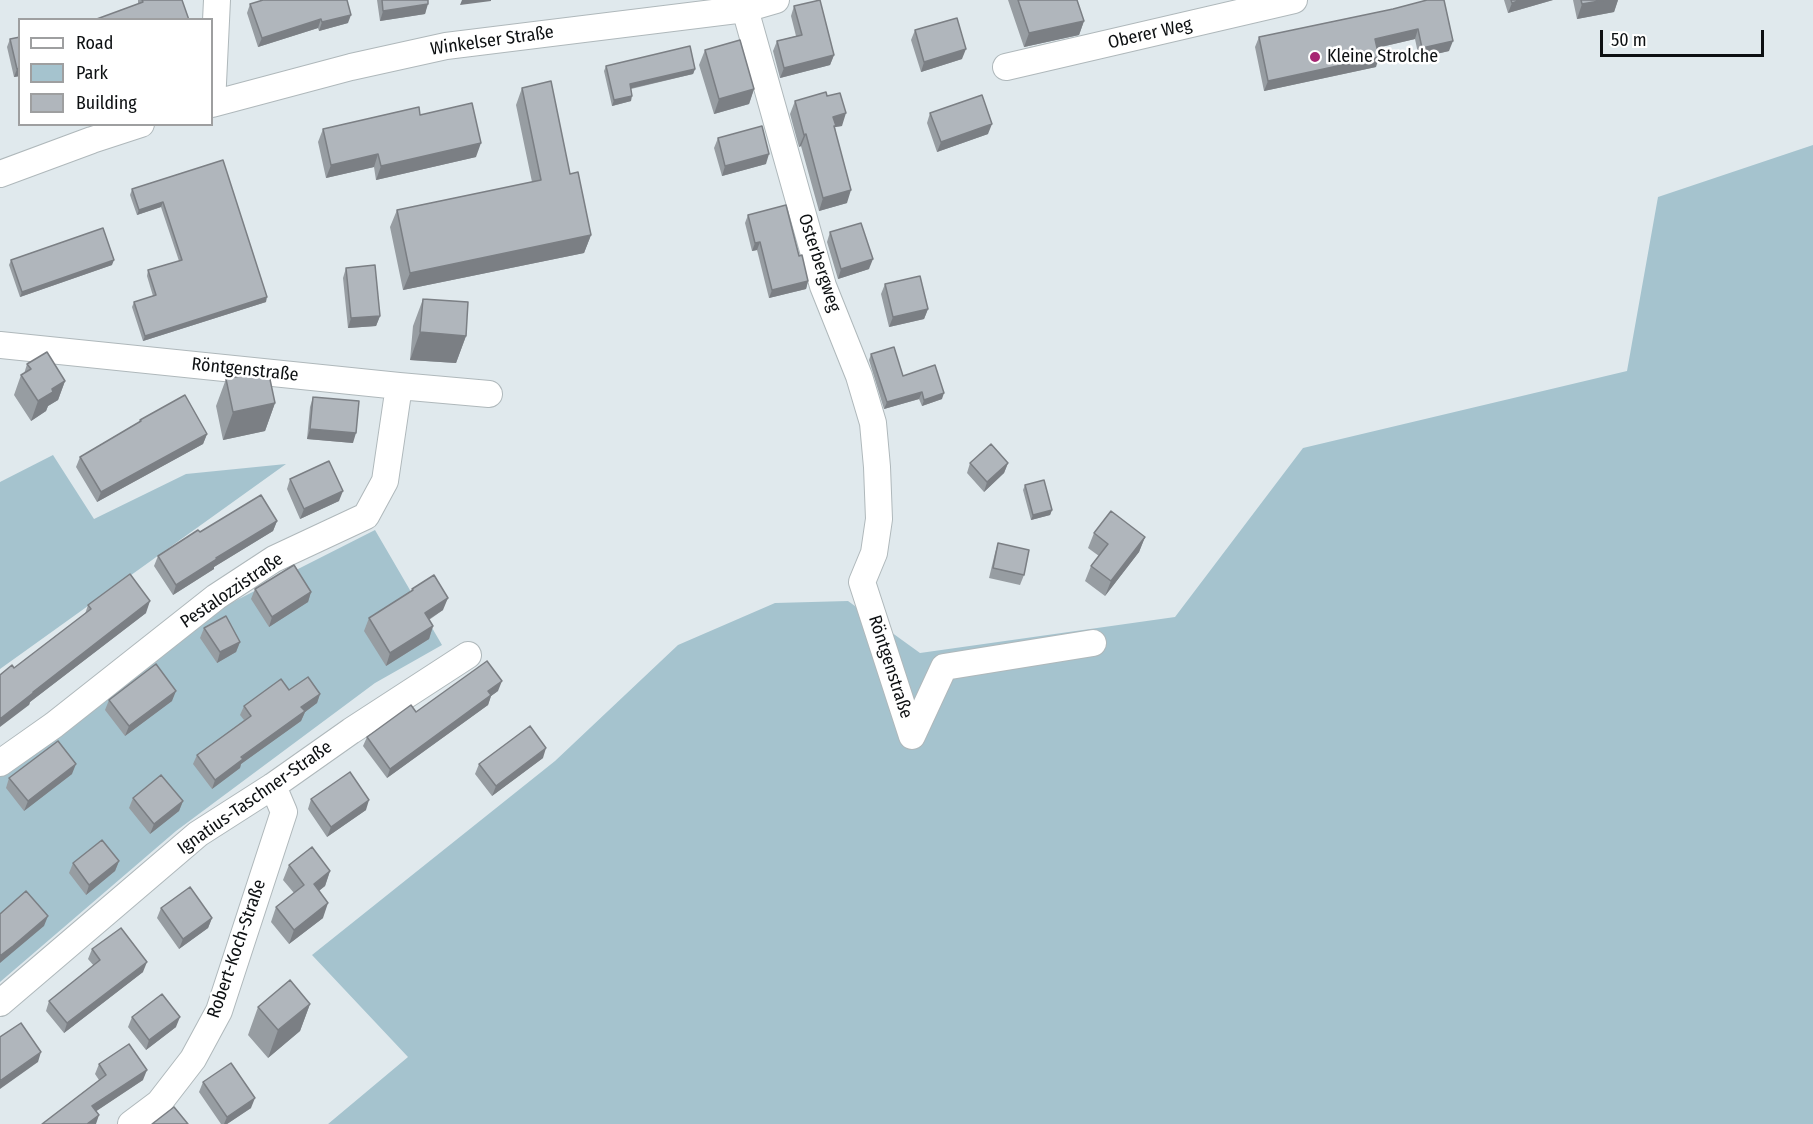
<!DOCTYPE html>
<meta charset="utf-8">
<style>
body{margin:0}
#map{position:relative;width:1813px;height:1124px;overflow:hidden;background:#e0e9ed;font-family:"Fira Sans Condensed",sans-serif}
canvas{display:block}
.legend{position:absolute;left:18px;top:18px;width:195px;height:108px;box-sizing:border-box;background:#fff;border:2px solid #9e9fa0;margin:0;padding:8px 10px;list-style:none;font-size:18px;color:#0d1012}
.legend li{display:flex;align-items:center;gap:12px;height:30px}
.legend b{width:30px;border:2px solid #9e9fa0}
.scale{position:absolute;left:1600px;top:30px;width:164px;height:27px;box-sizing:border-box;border:3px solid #0d1012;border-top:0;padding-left:8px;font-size:18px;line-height:21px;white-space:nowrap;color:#0d1012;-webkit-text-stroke:4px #fff;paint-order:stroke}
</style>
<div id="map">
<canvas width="1813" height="1124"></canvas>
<ul class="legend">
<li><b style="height:8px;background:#fff"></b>Road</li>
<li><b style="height:16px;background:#a5c3ce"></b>Park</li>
<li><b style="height:16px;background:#b0b6bc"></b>Building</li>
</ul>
<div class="scale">50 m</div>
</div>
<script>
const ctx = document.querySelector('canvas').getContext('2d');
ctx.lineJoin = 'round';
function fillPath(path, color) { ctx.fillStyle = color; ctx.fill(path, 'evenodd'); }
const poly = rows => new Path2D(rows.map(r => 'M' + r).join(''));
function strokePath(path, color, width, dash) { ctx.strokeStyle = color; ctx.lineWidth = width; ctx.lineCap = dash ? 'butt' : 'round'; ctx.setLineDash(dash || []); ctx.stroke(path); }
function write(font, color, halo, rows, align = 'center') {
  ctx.font = font + ' "Fira Sans Condensed",sans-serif'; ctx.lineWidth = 5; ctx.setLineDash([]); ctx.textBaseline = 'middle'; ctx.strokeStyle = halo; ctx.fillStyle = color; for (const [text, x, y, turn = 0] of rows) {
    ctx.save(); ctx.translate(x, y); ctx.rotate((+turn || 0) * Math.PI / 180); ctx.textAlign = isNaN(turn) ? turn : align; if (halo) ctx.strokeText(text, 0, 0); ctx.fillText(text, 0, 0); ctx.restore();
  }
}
const green = poly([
 [1813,145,1813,1124,328,1124,408,1057,312,955,555,761,678,645,775,603,848,601,920,653,1175,617,1303,448,1627,371,1658,197],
 [53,455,94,519,186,474,286,464,0,669,0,482],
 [375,530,442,645,375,683,176,831,0,982,0,777,227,605]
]);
const street = poly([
 [745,9,823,286,859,376,873,423,877,467,879,519,874,553,862,582,912,736,944,667,1093,643],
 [1006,67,1294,0],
 [212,104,351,67,446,46,745,9,776,0],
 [212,104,217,0],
 [0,174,92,140,141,124],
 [0,345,399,386,489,394],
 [0,763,54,725,216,597,274,559,366,516,385,481,399,386],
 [0,1003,198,834,273,786,351,731,468,655],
 [131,1124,159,1103,193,1059,219,1011,284,812,273,786]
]);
const wall = poly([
 [138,0,182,0,138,4],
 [377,0,428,0,425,14,380,21],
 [1008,0,1077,0,1084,21,1079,35,1024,47],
 [1504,0,1553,0,1508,13],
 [1573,0,1618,0,1614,12,1577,19],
 [250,4,348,23,319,31,318,28,258,47,247,13],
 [794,6,834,55,830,65,780,78,773,51,777,41,796,36,791,16],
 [1393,9,1449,51,1419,58,1415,39,1377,48,1376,67,1264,91,1255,47,1259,37],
 [915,30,962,59,921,72,911,40],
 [10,39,20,76,14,77,7,47],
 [705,50,754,89,749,104,714,114,699,65],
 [606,66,695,69,693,74,631,89,631,101,612,106,604,71],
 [522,88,570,174,591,235,584,253,403,290,390,227,397,210,532,182,516,105],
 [827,96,842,126,835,127,847,203,819,211,801,146,799,147,790,114,795,101],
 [930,113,988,134,937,152,927,123],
 [420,115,476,157,376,180,374,167,326,178,318,142,323,129],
 [718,138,766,164,722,176,714,148],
 [223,160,266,302,143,341,132,307,134,302,153,296,147,276,148,270,179,261,161,207,137,215,130,195,132,189],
 [748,215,808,281,806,289,769,298,757,250,752,251,745,223],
 [830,232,869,269,838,279,827,242],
 [11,260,112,265,20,297,9,265],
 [346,268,380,316,376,326,348,328,343,278],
 [885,284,928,309,924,319,889,327,881,294],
 [423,299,466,336,456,363,410,360,413,326],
 [871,354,903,376,942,399,922,406,919,399,884,409,869,360],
 [27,364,65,381,58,400,48,406,46,411,31,421,14,395,21,375,24,374],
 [226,379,275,403,265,431,223,440,216,406],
 [313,397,353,443,307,439,310,407],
 [140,420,207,434,203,444,97,502,76,467,80,457,139,422],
 [970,463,1008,463,1004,473,984,492,967,473],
 [290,479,339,501,300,519,287,489],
 [1025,485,1052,510,1050,515,1031,520,1023,490],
 [277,521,273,531,214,567,214,569,173,595,154,566,158,556],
 [1094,533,1145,537,1139,552,1105,596,1085,581,1091,566,1099,556,1088,548],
 [998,543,1024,575,1020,585,989,578,995,553],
 [255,589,311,592,308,602,269,627,251,599],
 [412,589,443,610,429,620,433,626,429,639,386,666,364,631,369,618,412,591],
 [88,605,146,613,30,702,29,705,14,668,85,614],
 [204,628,240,642,236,652,217,663,200,638],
 [289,690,320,694,317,703,305,712,301,721,241,764,240,768,212,789,193,764,197,755,244,720,240,715,244,706],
 [498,691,491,696,488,705,387,778,363,746,367,737,416,712],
 [109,700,172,701,125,736,105,710],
 [543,758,492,796,475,774,479,764],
 [72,774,24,811,6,788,9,778],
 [133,798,183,801,179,811,150,834,129,808],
 [311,799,366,810,327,837,308,809],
 [119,861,115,871,86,895,69,873,73,863],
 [289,865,330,871,325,886,319,891,323,918,289,944,271,922,276,907,294,893,283,880],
 [161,908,212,918,208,928,179,949,157,918],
 [92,949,143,972,64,1033,46,1011,49,1001,94,966,88,959],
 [310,1004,300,1031,268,1058,248,1035,258,1007],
 [132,1017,176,1027,146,1050,128,1027],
 [99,1064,143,1080,96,1111,42,1124,99,1080,95,1074],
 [203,1082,251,1108,227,1124,221,1124,199,1092]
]);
const shadedWall = poly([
 [462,0,491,0,491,1,460,5],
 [1521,0,1553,0,1508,13,1512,3],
 [1605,0,1618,0,1614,12,1577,19,1582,4],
 [428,4,425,14,380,21,383,11],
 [351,15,348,23,319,31,322,22],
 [321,19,318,28,258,47,262,38],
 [1084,21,1079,35,1024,47,1029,33],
 [1418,29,1415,39,1372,49,1375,39],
 [1453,41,1449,51,1419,58,1422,48],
 [966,49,962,59,921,72,924,62],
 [834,55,830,65,780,78,784,68],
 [1379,57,1376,67,1264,91,1268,81],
 [20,68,20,76,14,77,17,69],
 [695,69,693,74,628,89,630,84],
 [754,89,749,104,714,114,719,99],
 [632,96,631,101,612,106,614,100],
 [846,113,842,126,835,127,831,138,833,117],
 [992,124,988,134,937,152,941,142],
 [806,134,801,146,799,147,804,135],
 [481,143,476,157,376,180,381,166],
 [378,154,374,167,326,178,331,165],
 [769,154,766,164,722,176,725,166],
 [851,190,847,203,819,211,823,198],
 [163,202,161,207,137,215,139,210],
 [591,235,584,253,403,290,410,273],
 [760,242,757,250,752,251,755,243],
 [873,259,869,269,838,279,841,269],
 [114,260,112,265,20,297,22,292],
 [808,281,806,289,769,298,772,290],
 [267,297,266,302,143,341,145,336],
 [928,309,924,319,889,327,893,317],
 [380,316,376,326,348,328,351,318],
 [420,332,466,336,456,363,410,360],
 [65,381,58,400,48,406,46,411,31,421,38,401,52,389],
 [922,392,919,399,884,409,887,402],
 [944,393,942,399,922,406,924,400],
 [275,403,265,431,223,440,233,412],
 [310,429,356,433,353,443,307,439],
 [207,434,203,444,97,502,101,492],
 [1008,463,1004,473,984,492,987,482],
 [343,491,339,501,300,519,304,509],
 [1052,510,1050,515,1031,520,1033,515],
 [277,521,273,531,214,567,214,569,173,595,176,585,216,558],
 [1145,537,1139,552,1105,596,1111,581],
 [311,592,308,602,269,627,272,617],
 [448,598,443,610,420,625,425,613],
 [150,601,146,613,30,702,29,705,0,727,0,719,33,692],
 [433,626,429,639,386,666,390,653],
 [240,642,236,652,217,663,220,652],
 [502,681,498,691,491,696,488,705,387,778,390,769,488,691],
 [176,691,172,701,125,736,129,726],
 [320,694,317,703,305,712,301,721,241,764,240,768,212,789,215,780,301,707],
 [546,748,543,758,492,796,496,786],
 [76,764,72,774,24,811,28,801],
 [369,800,366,810,327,837,331,827],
 [183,801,179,811,150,834,154,824],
 [119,861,115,871,86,895,89,885],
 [330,871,325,886,308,899,314,884],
 [328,903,323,918,289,944,294,930],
 [48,916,44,926,0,963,0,956],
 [212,918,208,928,179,949,183,939],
 [147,962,143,972,64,1033,67,1023],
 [310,1004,300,1031,268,1058,278,1030],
 [180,1017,176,1027,146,1050,149,1040],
 [41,1052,38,1062,0,1089,0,1081],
 [147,1070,143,1080,89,1116,92,1106],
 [255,1098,251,1108,227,1124,224,1124,227,1117],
 [99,1115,96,1124,87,1124]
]);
const building = poly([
 [142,0,182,0,189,20,94,20,143,2,142,0],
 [263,0,347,0,351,15,322,22,321,19,262,38,250,4,263,0],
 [382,0,428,0,428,4,383,11,382,0],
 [820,0,834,55,784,68,777,41,802,35,794,6,820,0],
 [1018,0,1077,0,1084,21,1029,33,1018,0],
 [1427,0,1444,0,1453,41,1422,48,1418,29,1375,39,1379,57,1268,81,1259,37,1393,9,1427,0],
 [1511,0,1521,0,1512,3,1511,0],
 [1581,0,1605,0,1582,4,1581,0],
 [957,18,966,49,924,62,915,30,957,18],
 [20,37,20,68,17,69,10,39,20,37],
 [740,40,754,89,719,99,705,50,740,40],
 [690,46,695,69,630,84,632,96,614,100,606,66,690,46],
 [551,81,570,174,578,172,591,235,410,273,397,210,541,180,522,88,551,81],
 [826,92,827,96,840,93,846,113,833,117,836,126,834,126,851,190,823,198,806,134,804,135,795,101,826,92],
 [982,95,992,124,941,142,930,113,982,95],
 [472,103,481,143,381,166,378,154,331,165,323,129,419,107,420,115,472,103],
 [762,126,769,154,725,166,718,138,762,126],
 [223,160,267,297,145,336,134,302,156,295,148,270,182,260,163,202,139,210,132,189,223,160],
 [786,205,799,256,802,255,808,281,772,290,760,242,755,243,748,215,786,205],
 [861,223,873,259,841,269,830,232,861,223],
 [103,228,114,260,22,292,11,260,103,228],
 [375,265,380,316,351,318,346,268,375,265],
 [920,276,928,309,893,317,885,284,920,276],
 [423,299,468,302,466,336,420,332,423,299],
 [894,347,903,376,935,365,944,393,924,400,922,392,887,402,871,354,894,347],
 [47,352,65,381,52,389,53,392,38,401,21,375,31,369,27,364,47,352],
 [268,370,275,403,233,412,226,379,268,370],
 [185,395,207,434,101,492,80,457,141,421,140,420,185,395],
 [313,397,359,401,356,433,310,429,313,397],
 [991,444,1008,463,987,482,970,463,991,444],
 [329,461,343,491,304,509,290,479,329,461],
 [1044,480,1052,510,1033,515,1025,485,1044,480],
 [261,495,277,521,216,558,217,559,176,585,158,556,198,530,200,532,261,495],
 [1111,511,1145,537,1111,581,1091,566,1108,544,1094,533,1111,511],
 [998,543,1029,550,1024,575,993,568,998,543],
 [294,565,311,592,272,617,255,589,294,565],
 [130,574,150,601,33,692,33,693,0,719,0,675,12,665,14,668,91,609,88,605,130,574],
 [434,575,448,598,425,613,433,626,390,653,369,618,413,590,412,589,434,575],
 [226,616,240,642,220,652,204,628,226,616],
 [487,661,502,681,488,691,491,695,390,769,367,737,411,705,416,712,487,661],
 [156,664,176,691,129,726,109,700,156,664],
 [308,677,320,694,301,707,305,711,241,757,243,759,215,780,197,755,251,716,244,706,281,679,289,690,308,677],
 [530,726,546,748,496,786,479,764,530,726],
 [58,741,76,764,28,801,9,778,58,741],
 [350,772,369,800,331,827,311,799,350,772],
 [161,775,183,801,154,824,133,798,161,775],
 [102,840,119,861,89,885,73,863,102,840],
 [312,847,330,871,314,884,328,903,294,930,276,907,304,885,289,865,312,847],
 [190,887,212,918,183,939,161,908,190,887],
 [26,891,48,916,13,946,0,956,0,914,26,891],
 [121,928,147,962,67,1023,49,1001,100,960,92,949,121,928],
 [290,980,310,1004,278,1030,258,1007,290,980],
 [162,994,180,1017,149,1040,132,1017,162,994],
 [21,1023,41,1052,0,1081,0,1037,21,1023],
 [129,1044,147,1070,92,1106,99,1115,87,1124,42,1124,106,1075,99,1064,129,1044],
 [231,1063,255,1098,227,1117,203,1082,231,1063],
 [174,1107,188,1124,152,1124,174,1107]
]);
const markers = [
 [1315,57,6,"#a62472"]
];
const streetNames = [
 ["Oberer Weg",1150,34,-13],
 ["Winkelser Straße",492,41,-8],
 ["Osterbergweg",819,263,72],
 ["Röntgenstraße",245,370,6],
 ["Pestalozzistraße",232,591,-34],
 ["Röntgenstraße",890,667,72],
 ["Ignatius-Taschner-Straße",255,798,-35],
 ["Robert-Koch-Straße",237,949,-71]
];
const poiNames = [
 ["Kleine Strolche",1327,57]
];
fillPath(green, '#a5c3ce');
strokePath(street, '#afb8bb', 28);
strokePath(street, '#fff', 26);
fillPath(wall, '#979da2');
fillPath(shadedWall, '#7b7f84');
fillPath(building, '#b0b6bc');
strokePath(building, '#7b7f84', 1.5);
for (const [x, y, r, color] of markers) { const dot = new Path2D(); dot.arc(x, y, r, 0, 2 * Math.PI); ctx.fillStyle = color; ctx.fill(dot); strokePath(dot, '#fff', 2); }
write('18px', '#0d1012', '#fff', streetNames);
write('18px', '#0d1012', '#fff', poiNames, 'left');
</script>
